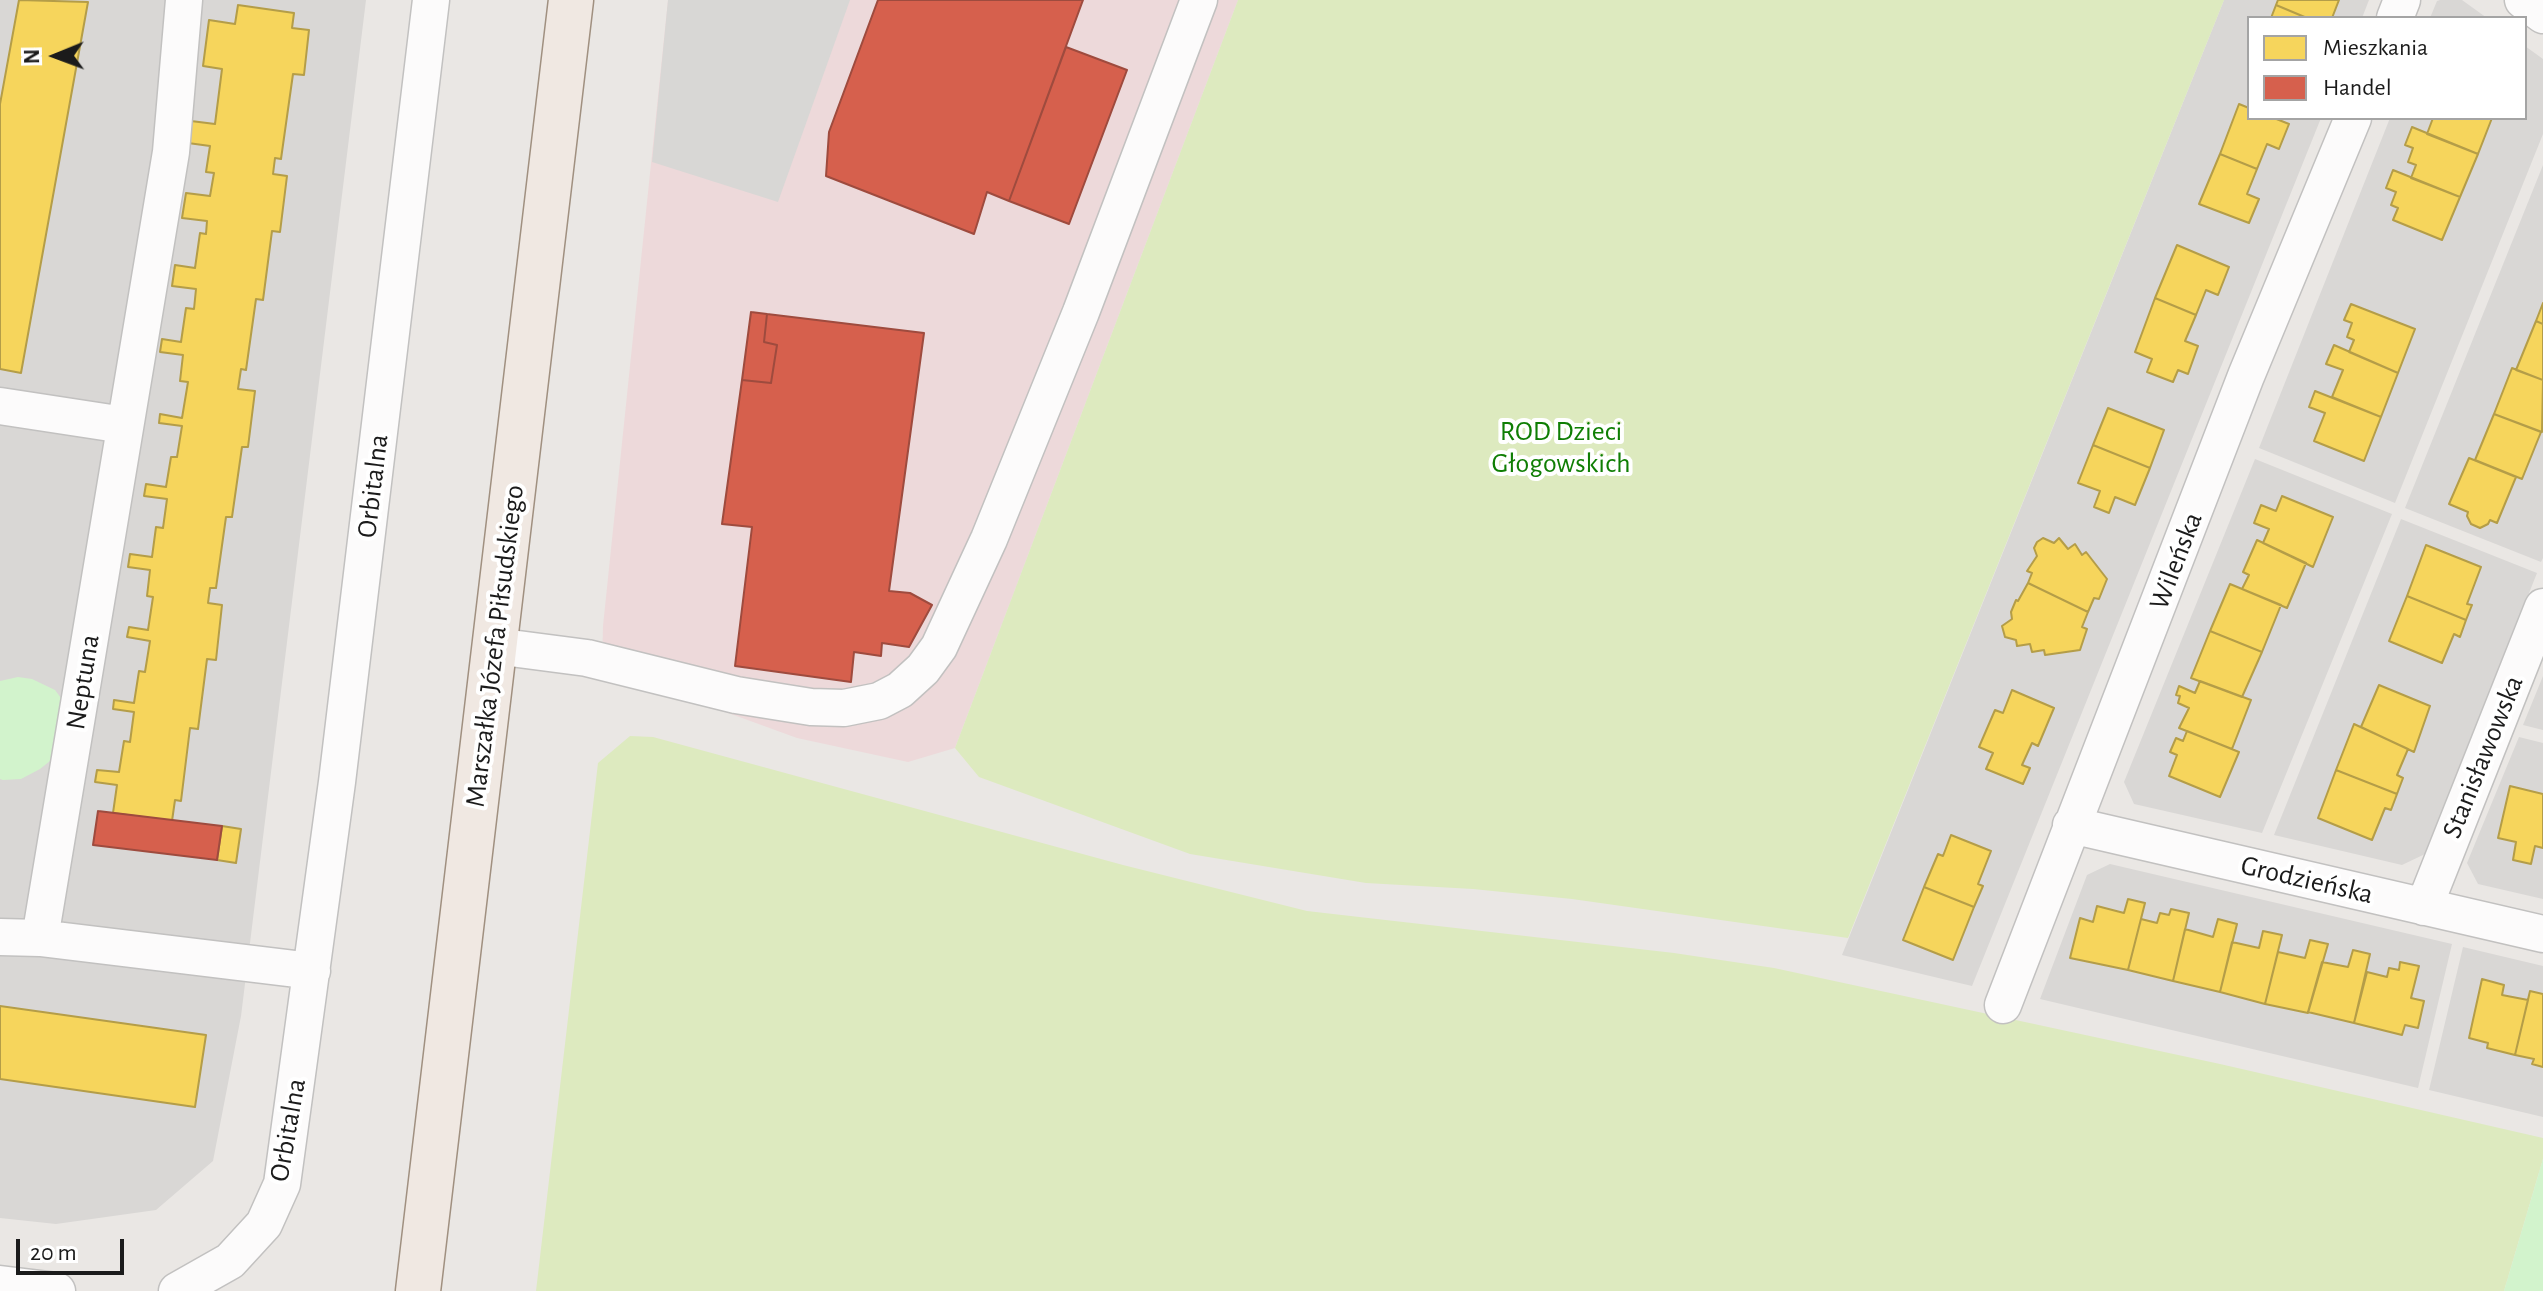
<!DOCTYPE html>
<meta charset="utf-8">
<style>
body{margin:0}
#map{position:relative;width:2543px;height:1291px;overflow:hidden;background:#eae7e4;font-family:"Alegreya Sans",sans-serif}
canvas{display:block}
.legend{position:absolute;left:2247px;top:16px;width:280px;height:104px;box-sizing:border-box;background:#fff;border:2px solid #a4a4a4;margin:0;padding:10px 14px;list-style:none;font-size:24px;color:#1b1b1b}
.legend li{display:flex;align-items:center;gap:16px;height:40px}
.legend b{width:40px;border:2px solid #a4a4a4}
.north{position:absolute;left:16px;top:16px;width:80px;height:80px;-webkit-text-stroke:6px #fff;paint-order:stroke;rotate:269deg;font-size:22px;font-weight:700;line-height:32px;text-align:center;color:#1b1b1b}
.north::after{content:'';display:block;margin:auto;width:28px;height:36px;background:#1b1b1b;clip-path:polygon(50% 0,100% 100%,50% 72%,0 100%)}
.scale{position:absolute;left:16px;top:1239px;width:108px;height:36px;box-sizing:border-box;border:4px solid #1b1b1b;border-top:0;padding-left:10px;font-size:24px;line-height:28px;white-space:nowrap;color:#1b1b1b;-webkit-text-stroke:6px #fff;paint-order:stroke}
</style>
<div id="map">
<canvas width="2543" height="1291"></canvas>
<ul class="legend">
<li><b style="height:22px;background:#f6d55c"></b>Mieszkania</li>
<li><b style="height:22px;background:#d6604d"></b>Handel</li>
</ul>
<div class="north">N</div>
<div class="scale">20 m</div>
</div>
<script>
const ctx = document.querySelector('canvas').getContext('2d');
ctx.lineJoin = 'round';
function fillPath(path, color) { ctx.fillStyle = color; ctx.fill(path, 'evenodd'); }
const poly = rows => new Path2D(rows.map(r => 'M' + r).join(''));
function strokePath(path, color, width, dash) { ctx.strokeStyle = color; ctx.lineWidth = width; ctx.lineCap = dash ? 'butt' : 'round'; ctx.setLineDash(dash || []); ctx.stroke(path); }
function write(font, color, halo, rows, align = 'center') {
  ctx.font = font + ' "Alegreya Sans",sans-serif'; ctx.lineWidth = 8; ctx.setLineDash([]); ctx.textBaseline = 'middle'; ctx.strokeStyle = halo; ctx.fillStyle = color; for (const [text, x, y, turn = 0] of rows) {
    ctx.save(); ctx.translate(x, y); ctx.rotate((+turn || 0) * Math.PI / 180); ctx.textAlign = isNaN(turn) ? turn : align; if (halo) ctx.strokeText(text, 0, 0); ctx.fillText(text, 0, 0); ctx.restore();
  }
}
const residential = poly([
 [0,0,366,0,241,1016,213,1161,156,1210,56,1224,0,1218],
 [2224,0,2369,0,2362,18,2249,18,2249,118,2321,118,1972,986,1842,955],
 [2440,0,2462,0,2487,18,2430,18,2437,1],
 [2525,46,2543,59,2543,134,2395,503,2259,448,2390,118,2525,118],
 [2543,165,2543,558,2541,562,2405,508],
 [2255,459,2392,514,2262,833,2134,804,2124,782],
 [2401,519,2537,573,2425,854,2402,865,2274,835],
 [2543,676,2543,730,2523,725],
 [2519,737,2543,743,2543,899,2478,884,2467,863],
 [2110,864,2452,944,2418,1088,2040,999,2087,875],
 [2463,947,2543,966,2543,1117,2429,1090]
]);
const commercial = poly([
 [668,0,1238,0,955,748,908,762,797,738,602,667,603,626]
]);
const grass = poly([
 [1238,0,2224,0,1848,938,1572,899,1473,889,1366,883,1190,854,979,777,955,748],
 [630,736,653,737,1123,865,1307,911,1674,953,1774,968,2220,1064,2543,1138,2543,1159,2504,1291,536,1291,598,763]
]);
const park = poly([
 [18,677,32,679,55,690,70,710,55,757,40,769,21,779,3,780,0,779,0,681],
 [2543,1159,2543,1291,2504,1291]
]);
const parking = poly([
 [668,0,850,0,778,202,652,162]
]);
const homes = poly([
 [19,0,88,2,21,373,0,369,0,104,19,0],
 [2278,0,2339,0,2332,18,2307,18,2276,5,2278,0],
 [238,5,294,13,292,28,309,30,304,75,293,74,281,159,275,158,273,174,287,176,280,232,272,231,263,300,256,299,246,370,241,369,238,389,255,391,248,447,242,447,232,517,226,517,216,588,210,588,208,603,222,605,216,660,207,659,198,729,190,728,181,801,175,800,172,821,113,813,117,785,95,782,97,770,119,772,124,741,130,742,134,712,113,709,114,700,134,703,139,671,145,672,150,641,127,637,129,627,148,630,153,597,147,596,150,570,128,567,130,554,152,557,156,527,163,528,167,499,144,496,146,484,166,487,171,457,177,457,182,426,159,423,160,414,182,418,188,382,180,381,183,355,160,352,162,339,181,342,186,308,194,309,196,289,172,286,175,265,195,268,200,233,206,234,207,221,182,218,186,193,210,196,214,173,206,172,210,146,188,143,191,121,215,124,222,69,203,66,209,20,235,24,238,5],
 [2276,5,2307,18,2271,18,2276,5],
 [2239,104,2249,108,2249,118,2274,118,2289,124,2279,149,2267,144,2257,169,2220,154,2239,104],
 [2433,118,2492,118,2478,154,2427,134,2433,118],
 [2412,127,2478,154,2460,197,2411,178,2416,165,2408,162,2413,148,2405,145,2412,127],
 [2220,154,2257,169,2247,194,2259,199,2249,223,2199,204,2220,154],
 [2393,170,2460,197,2442,240,2393,220,2398,208,2391,205,2396,192,2386,188,2393,170],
 [2177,245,2229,267,2218,295,2206,290,2196,315,2155,298,2177,245],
 [2155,298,2196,315,2185,341,2198,346,2188,374,2178,370,2173,382,2147,372,2152,359,2135,352,2155,298],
 [2543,303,2543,324,2536,321,2543,303],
 [2351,304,2415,329,2398,373,2349,352,2354,340,2347,337,2352,323,2344,320,2351,304],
 [2536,321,2543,324,2543,380,2516,370,2536,321],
 [2334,345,2398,373,2381,417,2332,397,2343,370,2326,364,2334,345],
 [2512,368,2543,380,2542,432,2494,414,2512,368],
 [2315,391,2381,417,2364,461,2314,441,2325,413,2309,407,2315,391],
 [2108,408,2164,430,2150,468,2093,445,2108,408],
 [2494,414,2541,432,2522,479,2475,460,2494,414],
 [2093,445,2150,468,2135,505,2115,497,2109,513,2094,507,2100,491,2078,483,2093,445],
 [2469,458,2516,477,2497,523,2490,520,2488,524,2480,528,2471,524,2467,516,2468,512,2449,504,2469,458],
 [2282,496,2333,517,2313,567,2263,543,2269,529,2254,523,2261,505,2276,511,2282,496],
 [2043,538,2054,543,2059,538,2068,549,2075,544,2082,555,2086,552,2107,579,2099,599,2094,598,2088,612,2028,583,2032,573,2027,571,2037,556,2034,548,2037,542,2043,538],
 [2257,540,2306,563,2287,608,2242,589,2249,575,2243,572,2257,540],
 [2426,545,2481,567,2467,604,2472,605,2466,620,2407,596,2426,545],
 [2028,583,2088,612,2082,627,2087,629,2080,650,2045,655,2044,650,2032,652,2030,644,2017,646,2016,640,2005,637,2002,626,2012,619,2011,612,2016,600,2018,601,2028,583],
 [2230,584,2281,605,2262,652,2210,631,2230,584],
 [2407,596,2466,620,2460,637,2454,634,2442,663,2389,641,2407,596],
 [2210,631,2262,652,2242,697,2191,678,2210,631],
 [2200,681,2251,700,2232,749,2179,728,2189,708,2178,703,2180,696,2176,695,2179,686,2195,693,2200,681],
 [2379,685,2430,706,2414,752,2361,727,2379,685],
 [2012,690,2054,708,2038,746,2032,743,2022,765,2030,768,2023,784,1986,769,1993,753,1979,747,1995,710,2003,713,2012,690],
 [2354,724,2408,749,2397,775,2403,778,2397,794,2336,770,2354,724],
 [2187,731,2239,752,2220,797,2169,776,2177,755,2170,752,2176,738,2183,741,2187,731],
 [2336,770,2397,794,2391,810,2385,808,2372,840,2318,818,2336,770],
 [2510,786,2543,794,2543,848,2535,846,2531,864,2513,860,2516,842,2498,838,2510,786],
 [222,826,241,829,236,863,217,860,222,826],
 [1951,835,1991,851,1978,884,1983,886,1974,907,1924,887,1938,854,1943,856,1951,835],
 [1924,887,1974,907,1953,960,1903,940,1924,887],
 [2128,899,2145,903,2128,970,2070,958,2080,918,2093,922,2097,906,2124,913,2128,899],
 [2171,909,2189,913,2173,981,2128,970,2141,919,2157,923,2160,913,2169,915,2171,909],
 [2218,919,2237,924,2220,992,2173,981,2185,929,2213,937,2218,919],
 [2263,931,2282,935,2265,1004,2220,992,2232,942,2259,948,2263,931],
 [2310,940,2328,944,2308,1013,2265,1004,2278,952,2305,958,2310,940],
 [2353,950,2370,954,2354,1023,2308,1012,2322,962,2348,967,2353,950],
 [2400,962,2419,966,2411,998,2424,1001,2418,1028,2405,1025,2402,1035,2354,1023,2367,972,2387,977,2389,968,2399,970,2400,962],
 [2482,979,2504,985,2502,995,2528,1000,2515,1055,2487,1048,2488,1043,2469,1038,2482,979],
 [2530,991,2543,994,2543,1067,2532,1064,2534,1059,2515,1055,2530,991],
 [0,1006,206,1035,195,1107,0,1079,0,1006]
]);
const shops = poly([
 [878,0,1083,0,1009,201,987,192,974,234,826,176,829,132,878,0],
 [1066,47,1127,70,1069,224,1009,201,1066,47],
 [751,312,767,314,764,342,777,345,771,383,742,380,751,312],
 [767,314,924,333,889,591,910,593,932,605,909,647,882,643,881,656,854,652,851,682,735,666,752,527,722,524,742,380,771,383,777,345,764,342,767,314],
 [98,811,222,826,217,860,93,845,98,811]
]);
const minor = poly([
 [2523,0,2543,15],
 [2395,18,2402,0],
 [0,406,124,425],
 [495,646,587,658,736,695,811,707,844,708,879,701,900,690,923,669,939,647,989,539,1081,312,1199,0],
 [2071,825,2543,934],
 [2424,907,2543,607],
 [0,937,40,938,312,971],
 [40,938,171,152,184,0],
 [2003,1005,2246,376,2353,118],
 [0,1284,57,1291],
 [177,1291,230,1261,264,1224,282,1184,337,782,431,0]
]);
const major = poly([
 [418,1291,571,0]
]);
const parkNames = [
 ["ROD Dzieci",1561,432],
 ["Głogowskich",1561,464]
];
const streetNames = [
 ["Orbitalna",373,486,-83],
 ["Wileńska",2176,561,-69],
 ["Marszałka Józefa Piłsudskiego",495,646,-83],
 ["Neptuna",83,682,-81],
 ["Stanisławowska",2483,757,-68],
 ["Grodzieńska",2307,880,13],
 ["Orbitalna",288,1130,-80]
];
fillPath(residential, '#d9d7d5');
fillPath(commercial, '#edd9da');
fillPath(grass, '#ddeabf');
fillPath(park, '#d2f3cc');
fillPath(parking, '#d8d7d5');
fillPath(homes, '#f6d55c');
strokePath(homes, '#b49d48', 2);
fillPath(shops, '#d6604d');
strokePath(shops, '#9e4b3e', 2);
strokePath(minor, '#c2c1c0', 39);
strokePath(major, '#a09080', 47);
strokePath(minor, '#fcfbfb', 36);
strokePath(major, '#f0e8e2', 44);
write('28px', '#0f7e04', '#fff', parkNames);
write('28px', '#1b1b1b', '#fff', streetNames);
</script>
